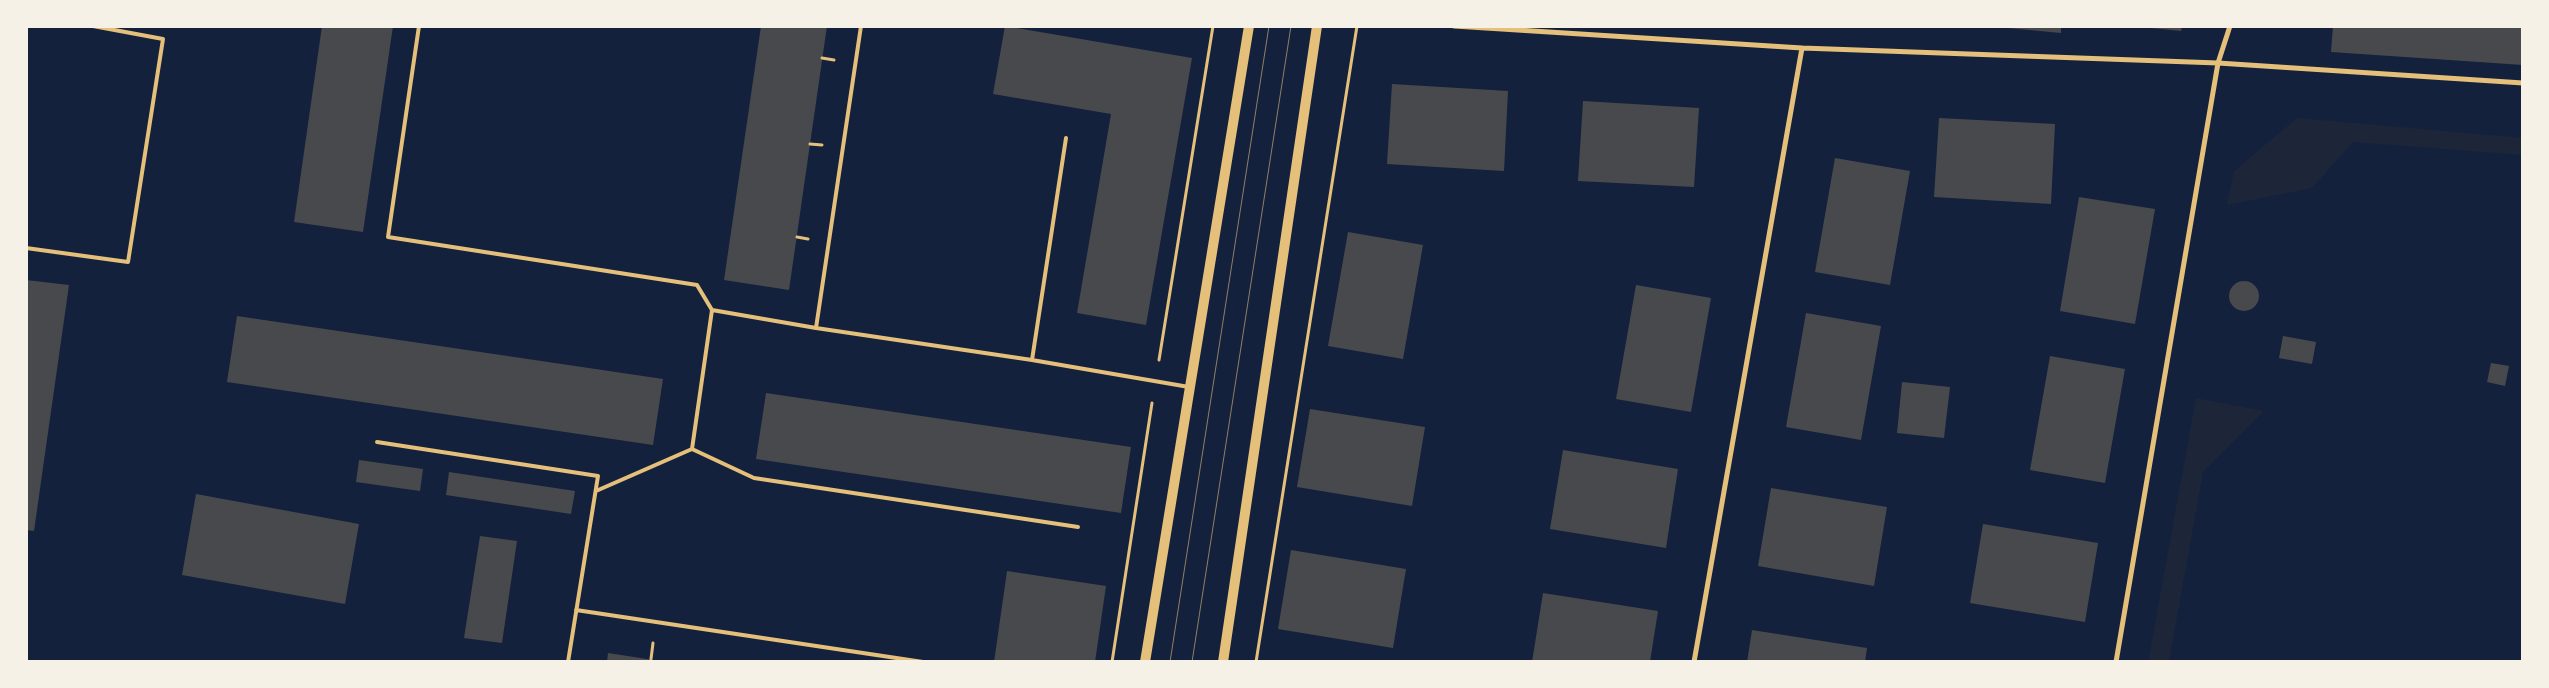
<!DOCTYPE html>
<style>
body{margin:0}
#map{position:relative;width:2549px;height:688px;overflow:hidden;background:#14213d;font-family:"Exo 2",sans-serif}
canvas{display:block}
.frame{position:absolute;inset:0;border:28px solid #f6f1e7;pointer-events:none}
</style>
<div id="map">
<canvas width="2549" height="688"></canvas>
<div class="frame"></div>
</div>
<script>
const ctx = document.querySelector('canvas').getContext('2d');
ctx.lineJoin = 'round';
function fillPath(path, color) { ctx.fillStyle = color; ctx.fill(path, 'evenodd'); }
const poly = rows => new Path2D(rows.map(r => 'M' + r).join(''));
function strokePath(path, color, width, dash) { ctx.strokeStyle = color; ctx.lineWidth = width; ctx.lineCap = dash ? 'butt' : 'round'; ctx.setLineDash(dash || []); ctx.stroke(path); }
const green = poly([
 [2297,118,2523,138,2523,155,2353,142,2312,188,2227,205,2234,171],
 [2196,398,2264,411,2203,472,2169,662,2148,662]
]);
const building = poly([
 [322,26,393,26,363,232,294,222],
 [761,26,827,26,789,290,724,280],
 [1005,26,1192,58,1146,325,1077,313,1111,114,993,94],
 [1987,26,2061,26,2061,33],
 [2132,26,2182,26,2181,31],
 [2333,26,2523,26,2523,65,2331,52],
 [1392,84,1508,91,1504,171,1387,164],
 [1583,101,1699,108,1694,187,1578,181],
 [1939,118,2055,124,2051,204,1934,197],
 [1835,158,1910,171,1890,285,1815,272],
 [2079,197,2155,209,2135,324,2060,311],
 [1348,232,1423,245,1403,359,1328,346],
 [26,280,69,285,34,531,26,530],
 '2229 296a15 15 0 1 1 30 0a15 15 0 1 1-30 0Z',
 [1636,285,1711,298,1691,412,1616,399],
 [1806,313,1881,326,1861,440,1786,427],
 [237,316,663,379,653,445,227,382],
 [2283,336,2316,342,2312,364,2279,358],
 [2050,356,2125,369,2105,483,2030,470],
 [2491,363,2509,366,2505,386,2487,382],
 [1902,382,1950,387,1944,438,1897,433],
 [766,393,1131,447,1121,513,756,459],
 [1310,409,1425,427,1412,506,1297,487],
 [1563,450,1678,469,1666,548,1550,529],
 [359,460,423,469,420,491,356,482],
 [449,472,575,491,571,514,446,495],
 [1771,488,1887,507,1874,586,1758,566],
 [196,494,359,524,345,604,182,575],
 [1983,524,2098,543,2085,622,1970,603],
 [480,536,517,541,502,643,464,638],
 [1291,550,1406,569,1393,648,1278,629],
 [1007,571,1106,586,1095,662,994,662],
 [1543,593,1658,611,1650,662,1532,662],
 [1752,630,1867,648,1865,662,1747,662],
 [608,653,660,661,660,662,607,662]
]);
const path = poly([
 [822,58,834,60],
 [810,144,822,145],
 [797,237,808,239],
 [1159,360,1213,26],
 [651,659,653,643],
 [1112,662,1152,403],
 [1256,662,1357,26]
]);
const service = poly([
 [419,26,388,237,697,285,712,310,816,328],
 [861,26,816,328,1032,360,1189,387],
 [26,248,128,262,163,39,93,26],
 [1032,360,1066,138],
 [377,442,598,476,568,662],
 [692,449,754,478,1078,527],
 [596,491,692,449,712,310],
 [576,610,923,662]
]);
const minor = poly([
 [1454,26,1802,48,2218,63,2523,83],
 [1694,662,1802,48],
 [2116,662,2218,63,2230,26]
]);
const secondary = poly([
 [1145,662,1249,26],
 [1223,662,1317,26]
]);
const tram = poly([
 [1170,662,1269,26],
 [1192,662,1291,26]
]);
fillPath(green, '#1d2539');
fillPath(building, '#48494c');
strokePath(path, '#e5c07b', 3);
strokePath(service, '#e5c07b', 4);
strokePath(minor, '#e5c07b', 5);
strokePath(secondary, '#e5c07b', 10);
strokePath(tram, '#918062', 1);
</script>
